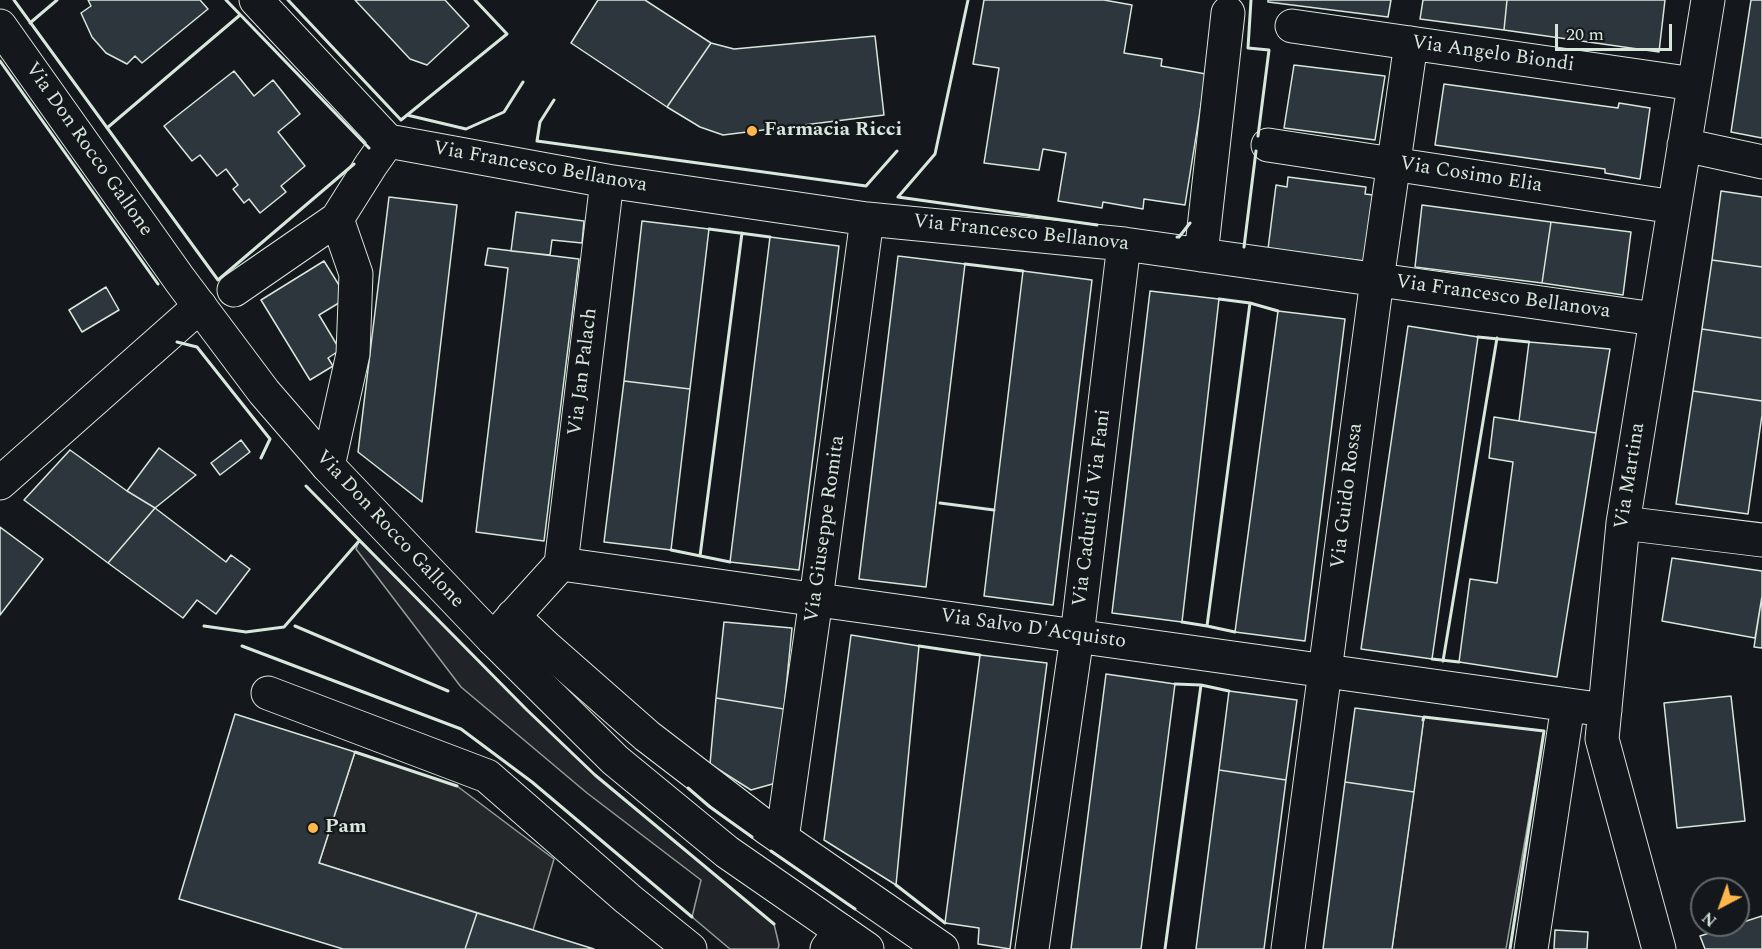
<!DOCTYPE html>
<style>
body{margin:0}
#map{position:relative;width:1762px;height:949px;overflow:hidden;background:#14181c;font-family:Spectral,serif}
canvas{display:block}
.north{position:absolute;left:1690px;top:877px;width:60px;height:60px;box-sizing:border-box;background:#14181c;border:2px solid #626a69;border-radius:50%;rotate:221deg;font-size:16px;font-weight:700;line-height:24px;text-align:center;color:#d8e6dc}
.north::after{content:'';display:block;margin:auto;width:21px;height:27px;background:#ffb74d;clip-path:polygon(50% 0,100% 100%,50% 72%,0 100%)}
.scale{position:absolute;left:1555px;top:24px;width:117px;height:27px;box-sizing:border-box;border:3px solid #d8e6dc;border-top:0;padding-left:8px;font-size:18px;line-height:21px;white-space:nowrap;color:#d8e6dc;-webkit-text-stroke:4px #14181c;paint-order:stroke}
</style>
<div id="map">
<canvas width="1762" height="949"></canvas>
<div class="north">N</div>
<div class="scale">20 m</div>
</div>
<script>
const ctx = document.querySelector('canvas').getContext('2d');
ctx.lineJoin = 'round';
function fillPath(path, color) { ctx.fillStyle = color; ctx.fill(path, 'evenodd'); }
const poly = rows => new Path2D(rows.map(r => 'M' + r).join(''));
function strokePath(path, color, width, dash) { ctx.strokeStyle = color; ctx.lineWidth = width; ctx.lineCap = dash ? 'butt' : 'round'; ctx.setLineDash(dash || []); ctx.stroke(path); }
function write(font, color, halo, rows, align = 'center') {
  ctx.font = font + ' Spectral,serif'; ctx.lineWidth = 4.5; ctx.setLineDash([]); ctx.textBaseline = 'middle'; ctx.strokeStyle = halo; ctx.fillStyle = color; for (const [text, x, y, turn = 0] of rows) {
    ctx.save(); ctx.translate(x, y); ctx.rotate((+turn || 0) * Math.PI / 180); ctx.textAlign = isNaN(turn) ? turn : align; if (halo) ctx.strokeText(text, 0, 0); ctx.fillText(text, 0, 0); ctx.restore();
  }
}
const green = poly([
 [359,541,527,710,595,775,774,924,779,945,778,949,730,949,692,917,701,880,587,793,461,687,356,549,359,541],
 [1424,717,1544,731,1506,949,1392,949,1424,717]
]);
const parking = poly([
 [355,752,457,786,554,859,533,930,319,863,355,752]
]);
const building = poly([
 [88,0,200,0,208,9,142,63,135,56,127,64,106,53,92,37,81,13,91,6,88,0],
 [355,0,445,0,469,26,427,65,410,59,355,0],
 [598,0,645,0,711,43,667,107,571,43,598,0],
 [984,0,1104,0,1132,5,1124,53,1162,59,1161,66,1206,74,1185,205,1144,199,1143,209,1103,202,1102,208,1058,201,1066,153,1043,149,1039,170,984,163,999,68,973,64,984,0],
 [1268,0,1391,0,1388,17,1268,2,1268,0],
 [1423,0,1507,0,1504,30,1420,19,1423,0],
 [1507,0,1665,0,1659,52,1504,30,1507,0],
 [1751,0,1762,0,1762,138,1731,132,1751,0],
 [875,36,884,115,723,135,700,127,667,107,711,43,734,49,875,36],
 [1294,65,1385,76,1375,140,1284,128,1294,65],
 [234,71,254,96,273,80,300,114,278,132,305,166,281,186,286,192,260,213,249,199,244,203,233,189,238,185,226,169,217,176,200,155,192,161,164,126,234,71],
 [1444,84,1618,108,1619,103,1650,108,1640,179,1605,173,1605,169,1435,145,1444,84],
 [1288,177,1366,187,1365,194,1373,195,1364,261,1268,249,1276,185,1287,187,1288,177],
 [1721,191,1762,197,1762,267,1712,260,1721,191],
 [389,197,457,205,422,502,358,452,389,197],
 [1422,205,1551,222,1542,283,1415,267,1422,205],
 [516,212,584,221,582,243,552,240,550,255,511,251,516,212],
 [642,221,709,229,690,389,624,381,642,221],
 [1551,222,1631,232,1623,295,1542,283,1551,222],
 [770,237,839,246,799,570,730,562,770,237],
 [488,248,579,259,544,541,476,532,508,268,485,265,488,248],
 [898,256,965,264,926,587,859,579,898,256],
 [1712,260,1762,267,1762,338,1702,329,1712,260],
 [324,261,347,298,319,315,340,350,328,358,333,366,310,380,261,300,324,261],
 [1023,271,1092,280,1053,605,984,596,1023,271],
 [106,287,119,310,82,332,69,310,106,287],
 [1150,291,1219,299,1182,622,1112,613,1150,291],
 [1278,311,1345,319,1305,641,1235,632,1278,311],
 [1408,326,1478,337,1432,659,1361,649,1408,326],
 [1702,329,1762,338,1762,401,1693,391,1702,329],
 [1529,342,1610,349,1596,433,1519,421,1529,342],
 [624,381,690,389,671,550,604,542,624,381],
 [1693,391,1762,401,1762,415,1748,514,1676,504,1693,391],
 [1494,417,1596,433,1557,677,1459,662,1470,579,1497,583,1513,462,1489,458,1494,417],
 [241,440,250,452,220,475,211,463,241,440],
 [159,448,196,475,155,508,127,491,159,448],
 [70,450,127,491,155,508,108,563,24,500,70,450],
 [155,508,226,562,231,555,250,569,216,614,197,600,183,618,108,563,155,508],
 [0,527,43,559,0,615,0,527],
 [1672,558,1762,571,1762,596,1755,638,1662,621,1672,558],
 [1762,596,1762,648,1754,647,1762,596],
 [724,622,792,628,784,709,716,698,724,622],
 [851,635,919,646,896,885,824,840,851,635],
 [980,655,1047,663,1010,949,978,944,979,928,945,923,980,655],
 [1106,674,1175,684,1141,949,1071,949,1106,674],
 [1229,691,1297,700,1286,780,1219,770,1229,691],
 [1731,696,1745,821,1677,828,1664,703,1731,696],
 [716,698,784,709,776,783,751,790,710,764,716,698],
 [1355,708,1424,717,1414,792,1345,782,1355,708],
 [235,714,355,752,319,863,477,913,465,949,343,949,179,899,235,714],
 [1219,770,1286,780,1264,949,1196,949,1219,770],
 [1345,782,1414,792,1392,949,1323,949,1345,782],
 [477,913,533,930,594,949,465,949,477,913],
 [1762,916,1762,949,1705,949,1700,936,1762,916],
 [1555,930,1588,932,1587,949,1554,949,1555,930]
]);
const minor = poly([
 [256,0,388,141],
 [1292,26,1694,84],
 [388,141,607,181,867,219,1124,244,1655,319],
 [1268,145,1674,207],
 [1684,145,1762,162],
 [1201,255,1228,13],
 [234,290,337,219],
 [328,466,353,354,356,274,337,219,371,165,388,141],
 [0,483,200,306],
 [1623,523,1762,540],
 [561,564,607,181],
 [513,616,548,649,647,736,767,828,942,949],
 [493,639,561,564,1605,710],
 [268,693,487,776,628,899,690,949],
 [782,839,816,599,867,219],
 [827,949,841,931],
 [1032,949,1077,636,1124,244],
 [1288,949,1377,280,1411,43],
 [1531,949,1568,705],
 [1659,949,1602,739,1623,523,1708,0]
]);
const major = poly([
 [0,26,180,280,264,392,328,466,493,639,615,760,727,852,867,949]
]);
const wall = poly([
 [14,0,218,280,354,164],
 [226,0,369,148],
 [288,0,401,120],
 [1251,0,1248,48,1269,50,1258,136],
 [30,23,57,0],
 [0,61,158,284],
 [554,100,540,122,537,141,866,186,897,151],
 [407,115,466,129,504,112,523,82],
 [401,120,507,34,475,0],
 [107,128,240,15],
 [898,197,1097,225],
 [898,197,935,154,968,0],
 [709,229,770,237],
 [1177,237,1179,237,1190,223],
 [1244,247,1256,151],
 [965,264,1023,271],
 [1219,299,1250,303,1278,311],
 [1478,337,1529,342],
 [177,342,197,347,270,439,261,458],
 [306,486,527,710,595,775,774,924],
 [940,503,994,510],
 [671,550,730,562],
 [700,556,742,233],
 [1182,622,1207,626,1235,632],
 [204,626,246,632,284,627,359,541],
 [295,626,448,691],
 [1207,626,1250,303],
 [242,646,461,729,532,782,692,917],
 [919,646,980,655],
 [1432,659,1459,662],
 [1443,661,1497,338],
 [1175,684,1201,685,1229,691],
 [1423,720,1424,717,1544,731,1510,949],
 [355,752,457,786],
 [688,788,710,807,752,837],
 [771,851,855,909],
 [896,885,945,923],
 [1165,949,1201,685]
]);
const markers = [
 [752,131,6,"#ffb74d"],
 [313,828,6,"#ffb74d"]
];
const streetNames = [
 ["Via Angelo Biondi",1493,55,8],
 ["Via Don Rocco Gallone",88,150,55],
 ["Via Francesco Bellanova",540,168,10],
 ["Via Cosimo Elia",1471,176,9],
 ["Via Francesco Bellanova",1021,234,6],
 ["Via Francesco Bellanova",1503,298,8],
 ["Via Jan Palach",584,372,-83],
 ["Via Martina",1631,476,-81],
 ["Via Guido Rossa",1348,496,-83],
 ["Via Caduti di Via Fani",1093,508,-83],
 ["Via Giuseppe Romita",826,529,-82],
 ["Via Don Rocco Gallone",389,530,47],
 ["Via Salvo D'Acquisto",1033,630,8]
];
const poiNames = [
 ["Farmacia Ricci",764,131],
 ["Pam",325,828]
];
fillPath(green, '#202428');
strokePath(green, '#939e99', 1.5);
fillPath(parking, '#24282b');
strokePath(parking, '#939e99', 1.5);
fillPath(building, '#2c363c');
strokePath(building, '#d8e6dc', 1.5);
strokePath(minor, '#d8e6dc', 35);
strokePath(major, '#d8e6dc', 35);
strokePath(minor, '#14181c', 33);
strokePath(major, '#14181c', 33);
strokePath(wall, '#d8e6dc', 3);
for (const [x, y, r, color] of markers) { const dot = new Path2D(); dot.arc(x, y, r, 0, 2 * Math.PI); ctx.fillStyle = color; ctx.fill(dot); strokePath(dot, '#14181c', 2); }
write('20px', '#d8e6dc', '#14181c', streetNames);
write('bold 20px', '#d8e6dc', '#14181c', poiNames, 'left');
</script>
